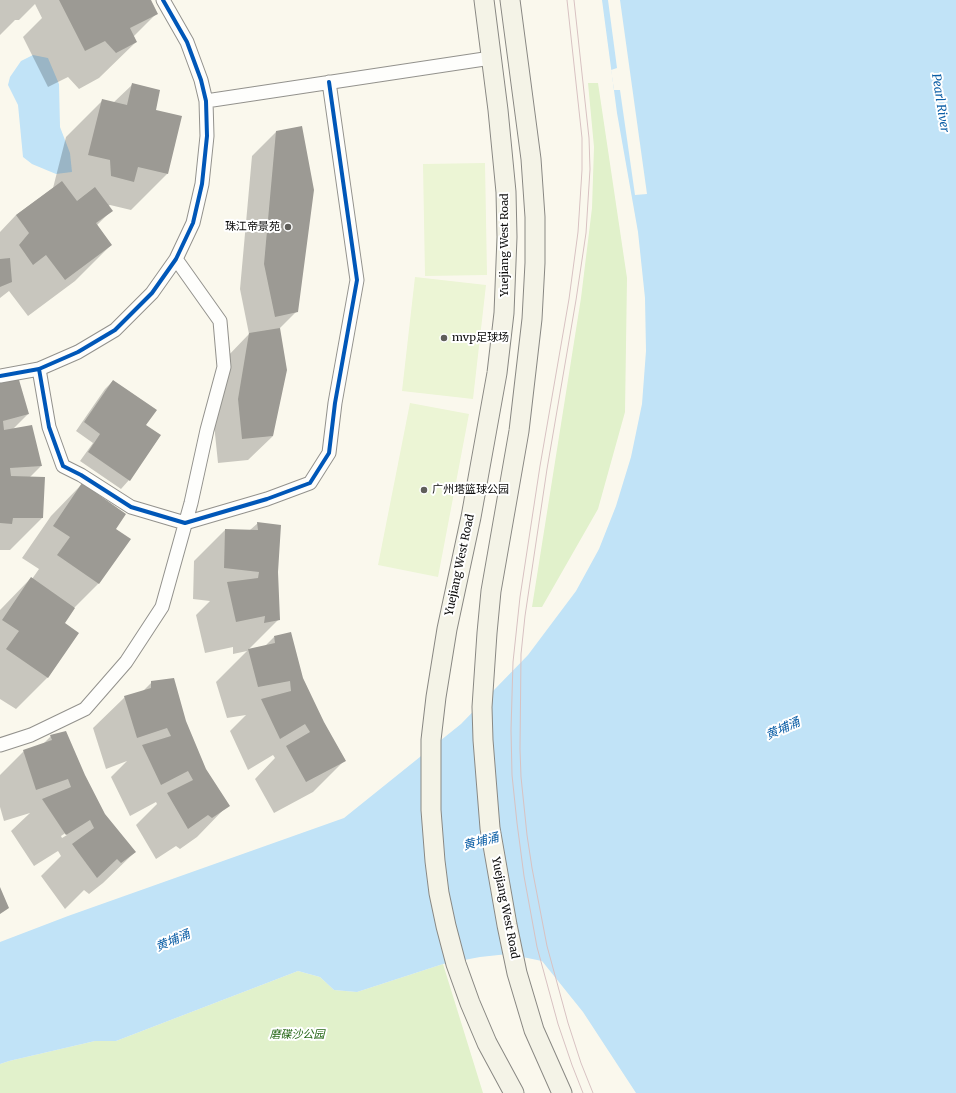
<!DOCTYPE html>
<meta charset="utf-8">
<style>
body{margin:0}
canvas{display:block;background:#faf8ed}
</style>
<canvas width="956" height="1093"></canvas>
<script>
const ctx = document.querySelector('canvas').getContext('2d');
ctx.lineJoin = 'round';
function fillPath(path, color) { ctx.fillStyle = color; ctx.fill(path, 'evenodd'); }
const poly = rows => new Path2D(rows.map(r => 'M' + r).join(''));
function strokePath(path, color, width, dash) { ctx.strokeStyle = color; ctx.lineWidth = width; ctx.lineCap = dash ? 'butt' : 'round'; ctx.setLineDash(dash || []); ctx.stroke(path); }
function write(font, color, halo, rows, align = 'center') {
  ctx.font = font + ' Merriweather,"Noto Sans SC",serif'; ctx.lineWidth = 4; ctx.setLineDash([]); ctx.textBaseline = 'middle'; ctx.strokeStyle = halo; ctx.fillStyle = color; for (const [text, x, y, turn = 0] of rows) {
    ctx.save(); ctx.translate(x, y); ctx.rotate((+turn || 0) * Math.PI / 180); ctx.textAlign = isNaN(turn) ? turn : align; if (halo) ctx.strokeText(text, 0, 0); ctx.fillText(text, 0, 0); ctx.restore();
  }
}
const green = poly([
 [588,83,598,83,627,278,625,412,598,509,542,607,532,607,581,298,592,208,594,147],
 [443,964,483,1093,0,1093,0,1064,9,1061,95,1041,116,1041,298,971,320,977,334,990,357,992]
]);
const pitch = poly([
 [485,163,487,275,425,276,423,164],
 [415,277,486,285,473,399,402,391],
 [410,403,469,414,438,577,378,565]
]);
const water = poly([
 [602,0,956,0,956,1093,636,1093,583,1012,542,961,508,954,480,957,443,964,357,992,334,990,320,977,298,971,116,1041,95,1041,9,1061,0,1064,0,942,68,916,344,818,461,724,528,655,576,591,599,549,616,506,631,457,642,404,646,351,645,298,638,232,617,113],
 [33,55,48,58,59,84,60,127,70,153,72,172,56,174,32,164,23,157,18,105,8,85,10,77,21,61]
]);
const pier = poly([
 [608,0,620,0,647,194,635,195,620,90,614,90,611,70,617,68]
]);
const shadow = poly([
 [0,0,150,0,156,14,133,37,136,42,99,78,79,89,68,77,48,87,23,37,42,18,35,4,19,20,15,20,0,35],
 [133,84,154,110,167,174,131,210,110,205,108,206,111,211,97,225,111,245,75,281,28,316,9,291,0,298,0,232,16,215,53,188,66,137,103,100,113,103],
 [277,131,297,311,279,329,273,436,248,460,218,463,214,424,225,359,249,334,240,289,252,156],
 [113,381,145,426,160,436,129,480,121,489,80,461,93,443,76,431,105,389],
 [0,382,28,414,13,429,31,426,41,466,29,478,42,518,10,550,0,550],
 [82,484,114,529,129,539,98,584,72,610,63,623,78,633,47,678,16,709,0,699,0,610,31,578,32,579,39,569,22,558,51,516],
 [258,523,277,572,279,619,248,650,265,646,274,637,302,679,323,722,345,760,313,792,274,813,255,779,275,758,273,755,248,770,230,731,246,715,227,718,216,682,247,651,233,654,233,647,205,653,196,615,210,601,193,599,194,561,225,530,250,530],
 [152,682,185,721,205,769,228,805,197,837,180,849,176,846,156,859,136,825,157,804,156,802,130,816,111,777,127,761,106,769,93,728,125,697,143,691],
 [51,736,84,775,104,815,135,852,103,883,89,894,84,890,65,909,41,876,61,856,58,851,34,866,11,831,30,813,4,821,0,807,0,775,24,751,42,745],
 [67,832,67,835,62,838,61,836]
]);
const building = poly([
 [59,0,151,0,158,14,130,28,137,42,116,53,105,41,85,51],
 [132,83,160,90,156,110,182,116,168,174,138,167,134,182,111,176,110,160,88,155,102,99,127,105],
 [302,126,314,190,298,312,275,317,264,264,276,131],
 [62,181,77,201,95,187,113,211,96,223,112,245,65,280,46,255,33,265,19,245,29,233,16,215],
 [10,258,12,282,0,287,0,259],
 [280,328,287,370,273,436,242,439,238,399,249,333],
 [17,373,29,414,3,421,4,430,32,425,42,466,10,468,11,476,45,477,43,518,13,518,12,524,0,523,0,381],
 [113,380,157,410,146,425,161,435,130,481,88,452,100,434,84,422],
 [82,483,126,514,116,529,131,539,99,584,57,555,70,537,53,526],
 [257,522,281,525,278,572,280,620,264,623,265,616,236,622,227,582,258,578,259,572,224,568,225,529,258,530],
 [31,577,75,608,65,623,79,633,48,678,6,649,19,631,2,620],
 [291,632,303,678,324,722,346,761,306,782,286,746,310,732,305,724,280,739,261,699,291,691,290,681,258,687,248,649,275,643,274,636],
 [174,678,186,721,206,769,230,806,212,818,208,815,188,829,167,793,193,780,188,771,161,785,142,745,171,736,167,728,137,738,124,696,151,688,151,681],
 [66,731,85,775,105,814,136,852,121,863,117,859,97,878,72,844,94,828,90,820,66,835,42,799,71,787,68,779,36,790,23,750,52,740,50,735],
 [0,887,9,908,0,914]
]);
const street = poly([
 [206,101,491,58],
 [39,369,49,427,63,466,81,475,131,507,185,523,267,499,310,483,329,453,335,403,357,280,329,82],
 [0,376,39,369,78,352,115,330,152,293,176,259,193,223,202,184,207,136,206,101,201,80,187,42,163,0],
 [0,745,31,735,85,709,126,662,162,607,191,503,207,430,224,367,220,321,176,259]
]);
const secondary = poly([
 [484,0,498,110,506,192,507,237,504,313,497,373,471,517,447,629,436,697,431,740,431,810,435,861,439,893,446,926,456,964,470,1003,487,1043,514,1093],
 [510,0,531,159,535,217,535,263,532,319,519,431,491,591,487,633,482,707,483,740,490,828,507,925,517,973,534,1030,562,1093]
]);
const tram = poly([
 [567,0,582,138,582,170,578,232,569,299,540,466,520,597,513,662,511,730,512,775,517,823,524,876,537,947,558,1024,572,1065,583,1093],
 [574,0,589,138,590,169,586,233,576,300,547,469,525,616,521,654,520,749,521,777,527,835,532,868,547,946,568,1023,581,1063,593,1093]
]);
const cycleway = poly([
 [39,369,49,427,63,466,81,475,131,507,185,523,267,499,310,483,329,453,335,403,357,280,329,82],
 [0,376,39,369,78,352,115,330,152,293,176,259,193,223,202,184,207,136,206,101,201,80,187,42,163,0]
]);
const markers = [
 [288,227,4,"#5f5e5a"],
 [444,338,4,"#5f5e5a"],
 [424,490,4,"#5f5e5a"]
];
const poiNames = [
 ["珠江帝景苑",280,227,"right"],
 ["mvp足球场",452,338],
 ["广州塔篮球公园",432,490]
];
const streetNames = [
 ["Yuejiang West Road",505,245,-90],
 ["Yuejiang West Road",460,565,-78],
 ["Yuejiang West Road",505,908,79]
];
const parkNames = [
 ["磨碟沙公园",297,1035]
];
const waterNames = [
 ["Pearl River",940,103,81],
 ["黄埔涌",783,729,-24],
 ["黄埔涌",481,842,-14],
 ["黄埔涌",173,941,-23]
];
fillPath(green, '#e1f1cb');
fillPath(pitch, '#ecf5d5');
fillPath(water, '#c1e3f7');
fillPath(pier, '#faf8ed');
fillPath(shadow, '#0003');
fillPath(building, '#9c9a94');
strokePath(street, '#93928d', 15);
strokePath(secondary, '#898883', 21);
strokePath(street, '#fefefc', 13);
strokePath(secondary, '#f4f3e7', 19);
strokePath(tram, '#d8c2c2', 1);
strokePath(cycleway, '#0057b8', 4);
for (const [x, y, r, color] of markers) { const dot = new Path2D(); dot.arc(x, y, r, 0, 2 * Math.PI); ctx.fillStyle = color; ctx.fill(dot); strokePath(dot, '#fff', 1.5); }
write('11px', '#0b0b0b', '#fff', poiNames, 'left');
write('11px', '#0b0b0b', '#fff', streetNames);
write('italic 11px', '#256717', '#fff', parkNames);
write('italic 12px', '#0b5ea6', '#fff', waterNames);
</script>
